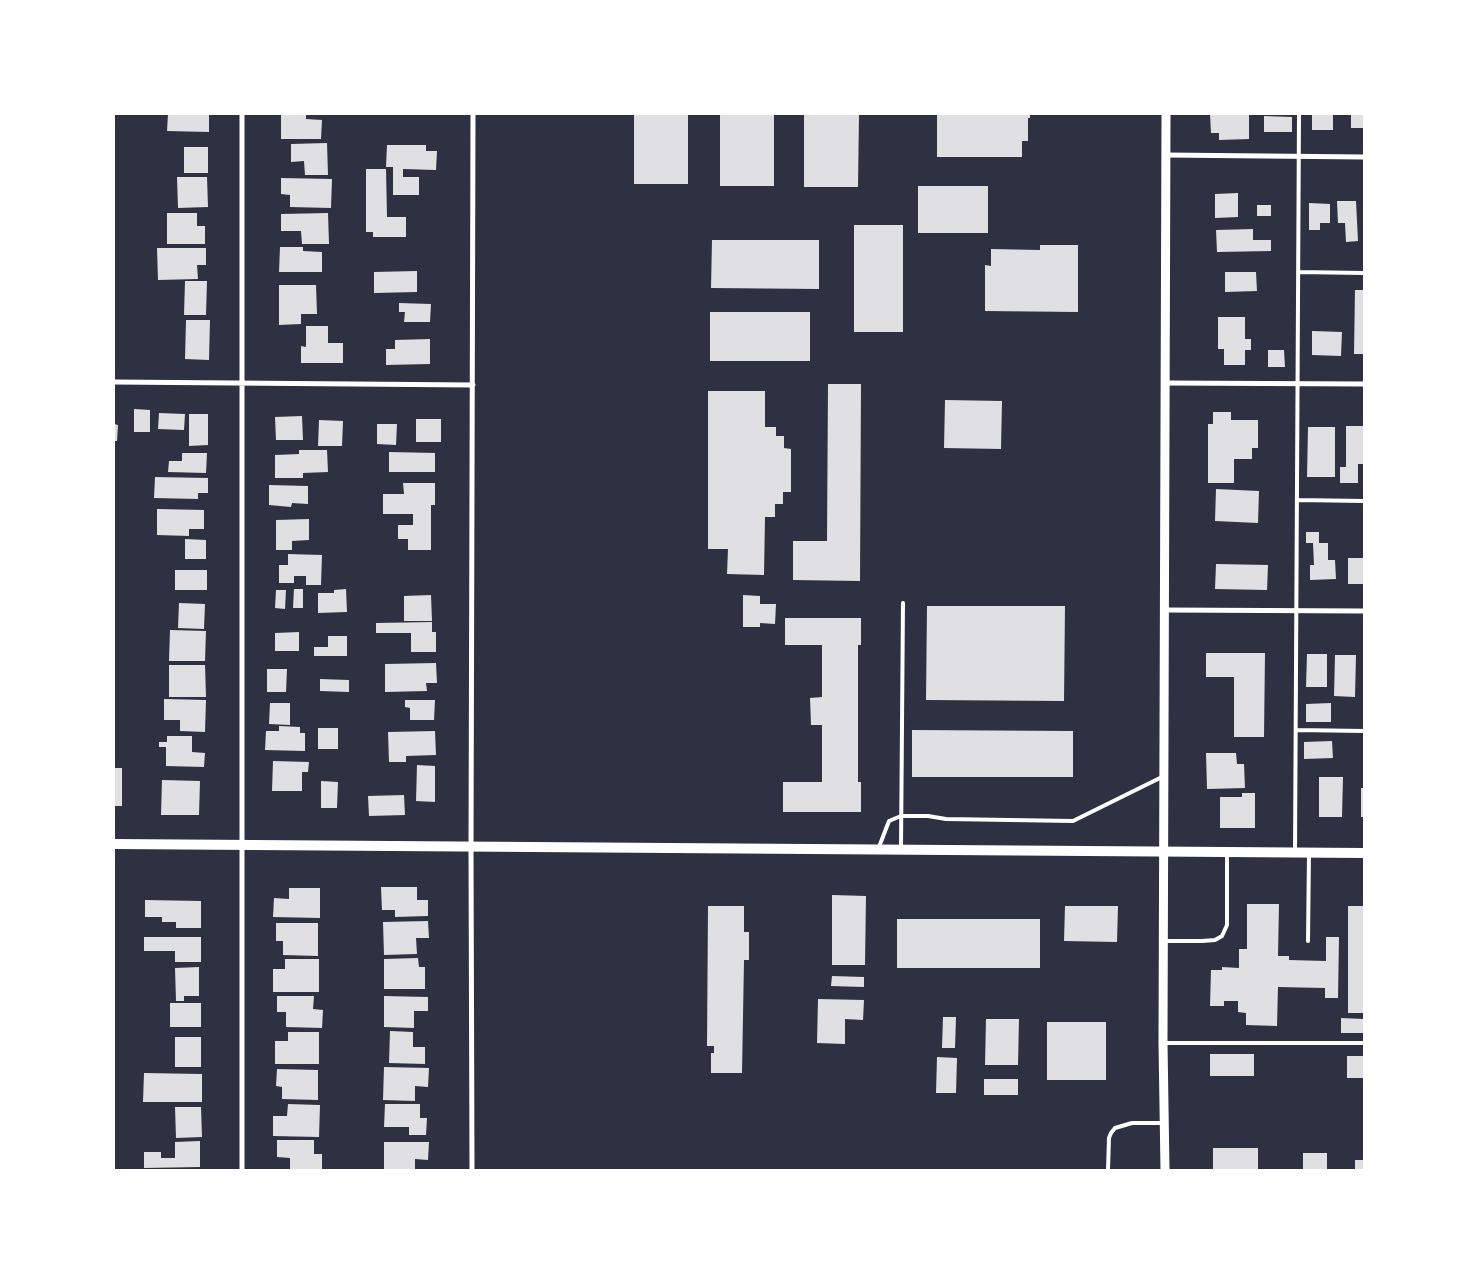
<!DOCTYPE html>
<style>
body{margin:0}
#map{position:relative;width:1478px;height:1284px;overflow:hidden;background:#2d3142;font-family:Merriweather,serif}
canvas{display:block}
.frame{position:absolute;inset:0;border:115px solid #fff;pointer-events:none}
</style>
<div id="map">
<canvas width="1478" height="1284"></canvas>
<div class="frame"></div>
</div>
<script>
const ctx = document.querySelector('canvas').getContext('2d');
ctx.lineJoin = 'round';
function fillPath(path, color) { ctx.fillStyle = color; ctx.fill(path, 'evenodd'); }
const poly = rows => new Path2D(rows.map(r => 'M' + r).join(''));
function strokePath(path, color, width, dash) { ctx.strokeStyle = color; ctx.lineWidth = width; ctx.lineCap = dash ? 'butt' : 'round'; ctx.setLineDash(dash || []); ctx.stroke(path); }
const building = poly([
 [168,114,209,114,209,132,167,131],
 [281,114,306,114,306,119,322,120,321,139,281,139],
 [634,114,688,114,688,184,634,184],
 [720,114,774,114,774,186,720,186],
 [804,114,859,114,858,187,804,187],
 [937,114,1030,114,1030,118,1028,118,1028,141,1022,141,1022,157,937,157],
 [1210,114,1249,114,1249,139,1219,140,1219,133,1211,133],
 [1312,114,1333,114,1333,130,1312,130],
 [1351,114,1364,114,1364,128,1351,128],
 [1264,116,1292,117,1292,132,1264,132],
 [327,143,328,175,305,175,304,161,291,162,291,144],
 [387,145,426,145,426,151,437,151,436,170,403,169,403,177,419,177,419,195,393,195,393,167,386,167],
 [184,147,208,147,208,173,184,173],
 [366,169,386,169,387,217,406,217,406,237,373,237,373,232,366,232],
 [177,177,207,177,208,207,178,208],
 [281,178,332,179,331,208,290,207,290,195,281,194],
 [918,186,988,186,988,233,918,233],
 [1238,193,1238,217,1215,218,1215,194],
 [1337,201,1356,201,1358,241,1346,242,1345,223,1338,223],
 [1309,203,1330,204,1330,223,1320,223,1320,230,1309,230],
 [1257,205,1271,205,1271,216,1257,216],
 [167,213,197,213,197,226,205,226,205,244,167,244],
 [328,213,329,244,302,244,301,231,281,231,281,214],
 [854,225,903,225,903,332,854,332],
 [1253,229,1253,240,1271,240,1271,251,1217,252,1216,230],
 [712,240,819,240,819,289,711,288],
 [1040,245,1078,245,1078,312,985,311,985,265,991,266,991,249,1040,250],
 [280,247,303,247,303,251,322,252,322,272,279,272],
 [157,248,206,248,206,265,197,265,198,279,158,280],
 [417,271,417,292,374,293,374,272],
 [1225,272,1256,272,1257,291,1225,292],
 [185,281,207,281,206,315,184,315],
 [279,285,316,285,317,314,301,314,301,324,279,325],
 [1355,290,1364,290,1364,354,1354,354],
 [399,303,431,304,430,322,404,322,405,312,399,312],
 [710,312,810,312,810,361,710,361],
 [1218,317,1245,317,1245,339,1251,339,1251,350,1245,350,1245,365,1224,365,1224,349,1218,349],
 [186,320,210,320,209,360,185,359],
 [306,326,328,326,328,343,343,343,343,363,301,363,301,346,306,347],
 [1312,331,1342,332,1341,356,1312,355],
 [430,339,430,364,386,365,386,349,395,349,395,340],
 [1268,350,1284,350,1285,367,1268,367],
 [828,384,861,384,860,581,793,580,793,541,827,541],
 [708,391,765,391,765,427,776,427,776,436,784,436,784,448,791,449,791,492,783,492,783,504,775,504,775,517,765,517,764,575,727,574,728,549,708,549],
 [945,400,1002,401,1001,449,944,448],
 [134,409,150,410,150,432,134,432],
 [1213,412,1231,412,1231,420,1258,420,1258,448,1252,448,1252,459,1234,459,1234,483,1208,483,1208,424,1213,424],
 [159,413,185,414,184,430,158,429],
 [189,414,208,414,208,445,189,446],
 [302,416,303,440,276,440,275,417],
 [416,419,441,419,441,442,416,442],
 [319,420,343,421,342,446,318,446],
 [114,424,118,425,117,441,114,441],
 [377,424,397,424,396,445,377,444],
 [1346,426,1364,426,1364,464,1358,464,1358,483,1340,483,1340,467,1346,467],
 [1308,427,1335,427,1335,477,1307,477],
 [299,450,327,450,328,472,303,473,303,478,275,478,275,455,299,454],
 [389,452,435,453,435,472,389,472],
 [182,453,207,453,206,473,168,472,169,461,182,461],
 [155,477,208,478,208,493,198,493,198,499,154,498],
 [403,483,435,483,435,505,431,505,431,550,408,550,408,539,398,539,398,525,413,525,413,514,383,514,383,494,404,494],
 [269,485,308,486,308,504,292,503,291,507,269,505],
 [1216,489,1259,491,1258,523,1215,521],
 [157,509,204,510,204,529,189,529,189,536,157,535],
 [309,519,309,540,292,541,292,550,276,550,276,520],
 [1306,532,1319,532,1319,543,1328,543,1328,560,1335,560,1336,579,1310,580,1310,565,1314,565,1313,543,1306,543],
 [185,539,206,540,206,559,185,559],
 [288,554,322,555,321,585,306,585,306,576,294,576,294,583,279,583,279,565,288,565],
 [1348,558,1364,558,1364,584,1348,584],
 [1216,564,1268,565,1267,590,1215,589],
 [175,570,207,570,207,590,175,590],
 [294,589,303,589,303,608,293,608],
 [346,589,347,612,318,613,318,593,334,593,334,590],
 [276,590,286,590,285,609,275,608],
 [431,595,432,621,404,621,404,596],
 [743,595,760,596,760,604,776,604,775,624,760,623,760,627,743,627],
 [179,603,205,604,204,629,178,628],
 [927,606,1065,606,1064,701,926,700],
 [785,618,861,618,861,645,858,645,858,782,861,782,861,812,783,812,783,782,822,782,822,725,811,725,810,698,822,697,822,645,785,645],
 [432,622,432,632,436,632,436,652,411,652,411,633,376,633,376,623],
 [170,630,206,631,205,661,169,661],
 [299,632,299,651,275,651,275,633],
 [328,636,347,636,347,656,314,656,314,647,328,647],
 [1206,653,1265,653,1264,737,1234,737,1234,677,1206,677],
 [1307,654,1327,654,1327,687,1306,687],
 [1335,655,1356,655,1355,697,1334,696],
 [436,663,437,683,426,683,427,691,385,692,385,664],
 [169,665,205,665,206,697,169,697],
 [267,669,287,669,286,692,267,692],
 [320,679,349,680,349,692,320,691],
 [164,699,206,700,205,732,180,731,180,720,164,720],
 [405,700,435,700,434,720,410,720,410,708,405,707],
 [270,703,290,703,290,725,269,724],
 [1331,703,1331,722,1306,722,1306,704],
 [279,726,300,727,300,733,305,733,305,751,265,750,266,731,279,731],
 [318,728,338,728,338,749,318,749],
 [912,730,1073,731,1073,777,912,777],
 [435,731,436,755,406,756,406,762,389,762,388,732],
 [167,736,192,736,192,752,205,753,204,767,166,766,166,747,159,747,159,742,167,742],
 [1332,741,1333,758,1304,759,1304,742],
 [1206,753,1236,753,1237,764,1244,764,1245,788,1207,789],
 [273,761,309,762,308,772,302,772,302,791,272,791],
 [417,765,435,766,435,802,416,801],
 [114,768,122,768,122,806,114,806],
 [1319,777,1343,777,1342,817,1319,817],
 [162,780,200,781,199,815,161,815],
 [321,781,338,782,337,808,321,808],
 [1361,788,1364,788,1364,817,1361,817],
 [1242,793,1255,793,1255,828,1220,828,1220,797,1242,797],
 [404,795,405,815,369,816,368,796],
 [381,887,417,887,417,900,428,900,428,916,395,917,395,910,382,910],
 [289,888,320,888,320,918,273,917,274,898,289,899],
 [832,895,866,896,865,965,832,965],
 [145,900,201,901,201,928,176,928,176,922,162,922,162,917,145,917],
 [1247,904,1279,904,1278,956,1289,956,1289,960,1326,961,1326,937,1339,937,1338,998,1325,998,1325,988,1278,987,1277,1026,1246,1025,1246,1013,1238,1012,1238,1001,1224,1001,1224,1006,1210,1006,1211,970,1222,970,1222,967,1239,968,1239,949,1247,949],
 [708,906,744,906,744,932,749,932,749,960,744,960,742,1073,711,1073,711,1053,714,1053,714,1046,707,1046],
 [1065,906,1118,906,1117,942,1064,941],
 [1348,906,1364,906,1364,1013,1348,1013],
 [897,919,1040,919,1040,968,897,968],
 [428,921,429,938,416,938,417,954,384,955,383,922],
 [276,923,318,923,318,956,283,955,283,941,276,941],
 [144,937,201,937,201,962,175,962,175,951,144,951],
 [418,958,419,967,425,967,425,989,384,989,384,959],
 [285,959,319,959,319,992,273,992,273,969,285,969],
 [199,967,199,996,184,996,184,1001,176,1001,175,968],
 [832,976,864,977,864,987,831,986],
 [277,996,314,996,313,1009,323,1010,322,1028,286,1027,286,1012,277,1012],
 [384,996,428,997,428,1011,414,1011,414,1028,384,1027],
 [818,999,864,1000,863,1020,845,1019,845,1044,817,1043],
 [170,1003,201,1003,201,1027,170,1027],
 [943,1017,956,1017,955,1048,942,1048],
 [1341,1018,1364,1019,1364,1033,1341,1033],
 [986,1019,1019,1019,1018,1065,985,1065],
 [1047,1022,1106,1022,1106,1080,1047,1080],
 [390,1031,413,1032,413,1047,425,1047,425,1064,389,1063],
 [288,1032,319,1032,319,1064,275,1064,275,1041,288,1041],
 [175,1037,201,1037,201,1067,175,1067],
 [1210,1054,1254,1054,1254,1076,1210,1076],
 [1347,1056,1364,1056,1364,1078,1347,1078],
 [937,1057,957,1058,956,1093,936,1093],
 [384,1067,429,1068,428,1087,415,1086,415,1101,383,1100],
 [277,1069,318,1070,318,1100,282,1099,282,1087,276,1086],
 [144,1073,202,1074,202,1102,143,1102],
 [984,1079,1018,1079,1018,1095,984,1095],
 [288,1104,320,1105,319,1137,273,1136,273,1116,287,1116],
 [385,1104,420,1104,420,1118,427,1118,426,1135,409,1135,409,1127,384,1127],
 [175,1107,201,1107,202,1137,176,1138],
 [277,1140,314,1140,314,1154,322,1154,322,1170,290,1170,290,1158,277,1157],
 [200,1141,200,1167,144,1168,144,1152,161,1152,161,1158,175,1158,175,1142],
 [384,1142,429,1142,428,1160,415,1159,415,1170,384,1170],
 [1213,1148,1258,1148,1258,1170,1213,1170],
 [1303,1153,1327,1153,1327,1170,1303,1170],
 [1355,1160,1364,1160,1364,1170,1355,1170]
]);
const service = poly([
 [1298,272,1364,273],
 [1297,500,1364,501],
 [1296,730,1364,731],
 [879,847,889,821,901,816,928,816,946,819,1073,821,1162,777],
 [901,847,903,603],
 [1295,852,1299,114],
 [1163,941,1202,941,1215,940,1222,936,1227,925,1227,854],
 [1308,941,1309,853],
 [1163,1043,1364,1043],
 [1108,1170,1109,1138,1111,1133,1115,1128,1132,1123,1165,1123]
]);
const minor = poly([
 [1166,155,1364,157],
 [114,382,473,385],
 [1165,383,1364,384],
 [1165,610,1364,611],
 [242,1170,242,114],
 [472,1170,471,847,473,114]
]);
const tertiary = poly([
 [1165,1170,1163,1043,1166,114]
]);
const secondary = poly([
 [114,844,1364,853]
]);
fillPath(building, '#e0e0e3');
strokePath(service, '#fff', 4);
strokePath(minor, '#fff', 5);
strokePath(tertiary, '#fff', 9);
strokePath(secondary, '#fff', 10);
</script>
